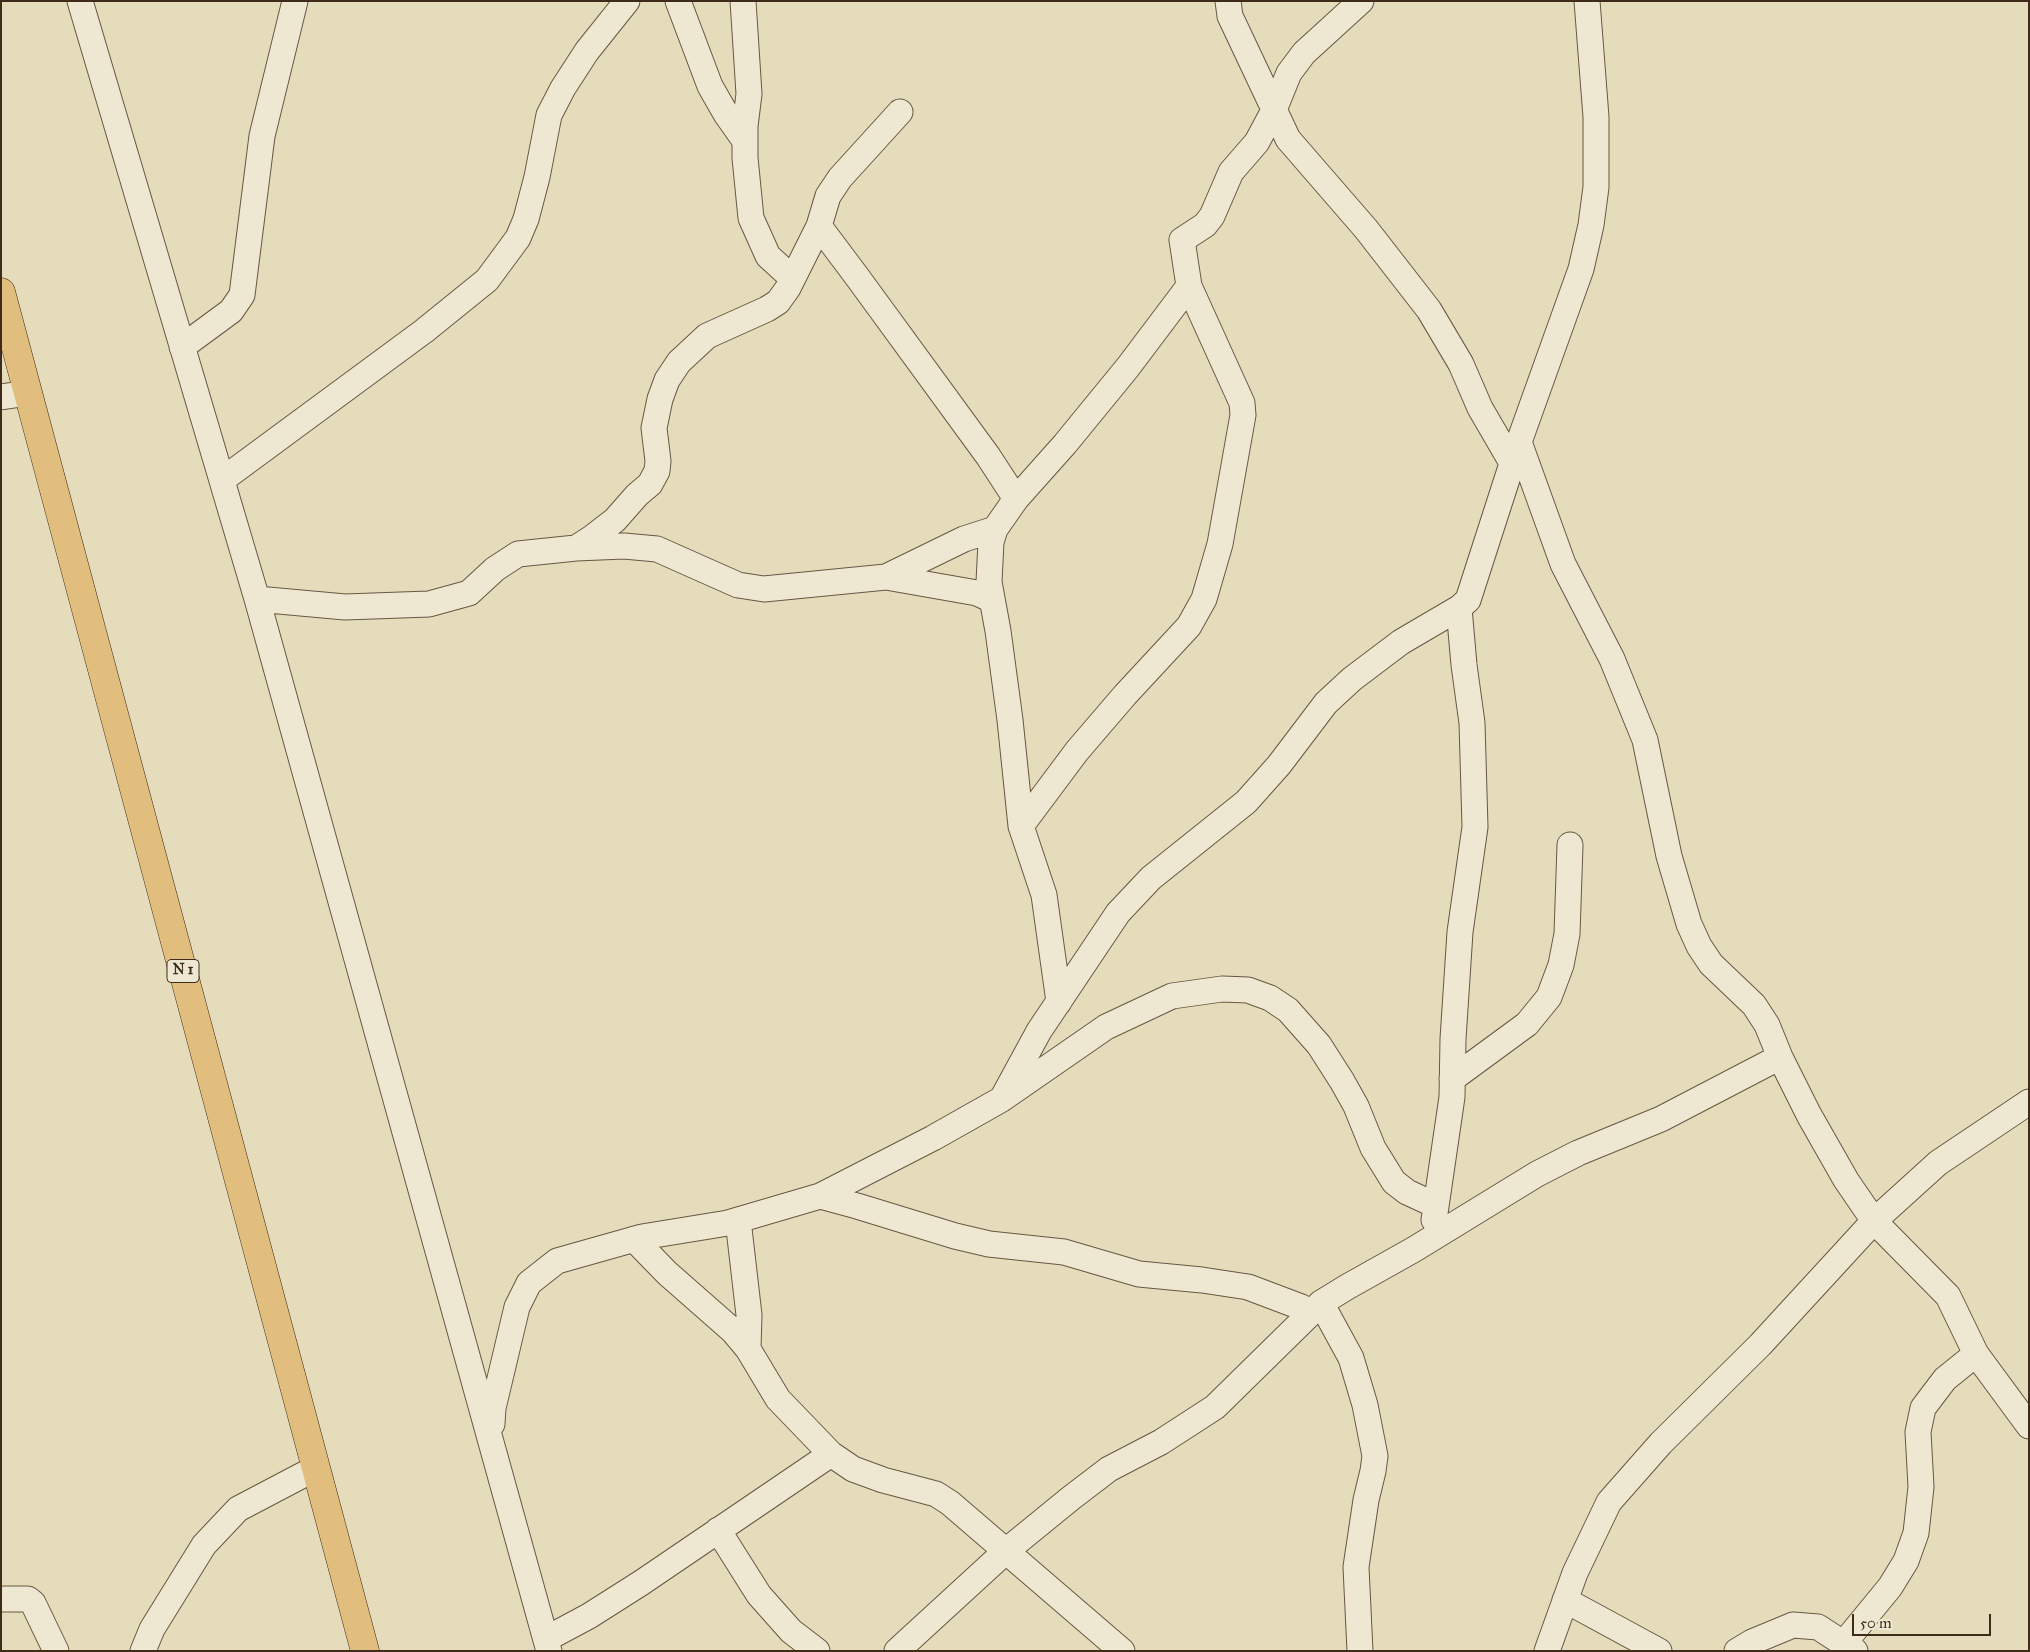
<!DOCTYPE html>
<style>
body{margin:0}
#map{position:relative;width:2030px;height:1652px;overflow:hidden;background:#e5dcbb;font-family:"IM FELL Great Primer",serif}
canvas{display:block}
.frame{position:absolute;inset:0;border:2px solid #3e2b1a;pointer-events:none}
.scale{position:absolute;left:1852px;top:1614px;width:139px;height:22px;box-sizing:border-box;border:2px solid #3e2b1a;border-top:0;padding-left:6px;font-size:15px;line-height:18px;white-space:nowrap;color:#3e2b1a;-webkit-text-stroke:4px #eee8d3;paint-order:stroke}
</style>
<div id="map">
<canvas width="2030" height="1652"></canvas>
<div class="frame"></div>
<div class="scale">50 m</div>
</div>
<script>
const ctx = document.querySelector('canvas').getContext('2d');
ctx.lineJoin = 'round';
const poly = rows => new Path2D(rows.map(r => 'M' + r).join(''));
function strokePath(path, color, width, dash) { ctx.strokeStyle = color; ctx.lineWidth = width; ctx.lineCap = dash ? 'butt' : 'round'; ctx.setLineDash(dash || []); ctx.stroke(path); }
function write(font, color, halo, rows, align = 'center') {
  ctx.font = font + ' "IM FELL Great Primer",serif'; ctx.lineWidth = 4.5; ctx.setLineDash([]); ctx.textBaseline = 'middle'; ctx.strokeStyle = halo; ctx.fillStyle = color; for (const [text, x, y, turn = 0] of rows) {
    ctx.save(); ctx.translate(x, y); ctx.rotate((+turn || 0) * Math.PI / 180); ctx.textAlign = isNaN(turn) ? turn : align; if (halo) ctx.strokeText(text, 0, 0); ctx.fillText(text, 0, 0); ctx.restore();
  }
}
const minor = poly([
 [80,1,257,599,549,1651],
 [678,1,710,86,726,114,745,141],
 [743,1,749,94,745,126,745,158,751,218,768,256,792,278],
 [1228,1,1230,16,1288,139,1366,229,1429,310,1461,364,1480,408,1512,463],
 [819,226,858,278,988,456,1016,499],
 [182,347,231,311,242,295,262,136,295,1],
 [1,397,28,393],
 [1519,442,1563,564,1612,659,1645,740,1669,856,1689,924,1699,946,1711,964,1754,1005,1767,1025,1780,1057,1809,1115,1846,1180,1874,1221,1948,1296,1976,1354,2029,1426],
 [222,480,424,331,487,280,518,238,526,219,537,177,549,115,563,88,587,51,627,1],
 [576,548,593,537,615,520,637,495,650,484,657,471,658,461,654,428,660,399,667,380,679,362,707,336,767,309,778,302,788,288,819,226,828,196,840,178,900,112],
 [886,577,964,539,995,529],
 [257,599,345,607,429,604,469,593,495,569,518,554,576,548,624,546,657,549,738,585,764,589,886,577,977,593,992,600],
 [1021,826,1077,751,1125,695,1189,626,1204,599,1220,544,1243,415,1242,403,1189,286,1182,240,1205,225,1212,216,1231,172,1257,142,1274,110,1289,73,1304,53,1361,1],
 [1059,1002,1044,895,1021,826,1010,720,998,631,989,582,991,542,995,529,1016,499,1065,444,1128,367,1189,286],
 [1452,1079,1527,1024,1549,997,1561,965,1567,934,1570,845],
 [1002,1099,1039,1031,1118,913,1151,878,1246,802,1279,765,1326,703,1352,679,1401,642,1459,608,1468,600,1519,442,1581,269,1591,225,1596,187,1596,117,1587,1],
 [820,1196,857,1206,955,1236,989,1244,1064,1252,1139,1274,1202,1280,1248,1287,1301,1307,1311,1312],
 [738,1220,749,1315,748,1349],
 [1434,1220,1452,1097,1453,1039,1460,932,1475,827,1472,723,1464,665,1459,608],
 [634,1239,667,1273,733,1331,748,1349,778,1399,831,1454,853,1469,883,1480,936,1494,950,1503,1122,1651],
 [1321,1303,1351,1358,1365,1405,1375,1456,1373,1471,1366,1500,1356,1567,1360,1651],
 [492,1424,493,1408,517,1307,529,1283,557,1261,642,1237,728,1223,820,1196,933,1138,1002,1099,1106,1027,1172,996,1222,989,1248,990,1270,998,1288,1010,1319,1045,1342,1081,1356,1106,1373,1148,1394,1182,1407,1192,1435,1205],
 [718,1530,759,1595,791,1631,817,1651],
 [1,1599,28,1599,33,1603,56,1651],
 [1565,1600,1659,1651],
 [546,1639,589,1616,641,1583,831,1454],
 [1844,1643,1890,1587,1906,1561,1916,1533,1921,1487,1918,1432,1923,1408,1945,1379,1976,1354],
 [143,1651,152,1629,204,1545,238,1509,316,1468],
 [897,1651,1006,1551,1071,1498,1109,1469,1161,1442,1215,1407,1321,1303,1347,1287,1413,1250,1537,1174,1578,1153,1661,1119,1780,1057],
 [1547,1651,1575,1573,1609,1502,1661,1443,1760,1345,1874,1221,1938,1163,2029,1102],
 [1737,1651,1752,1642,1793,1625,1818,1627,1855,1651]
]);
const highway = poly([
 [1,292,365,1651]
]);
const shields = [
 [183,971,32]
];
const shieldNames = [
 ["N 1",183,971]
];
strokePath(minor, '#685742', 27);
strokePath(highway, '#3e2b1a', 29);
strokePath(minor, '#eee8d3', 25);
strokePath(highway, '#e2be7e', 28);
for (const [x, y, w] of shields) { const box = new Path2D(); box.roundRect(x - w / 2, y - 11.5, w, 23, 4); ctx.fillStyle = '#eee8d3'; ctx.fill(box); strokePath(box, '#3e2b1a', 1); }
write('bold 14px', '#3e2b1a', null, shieldNames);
</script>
